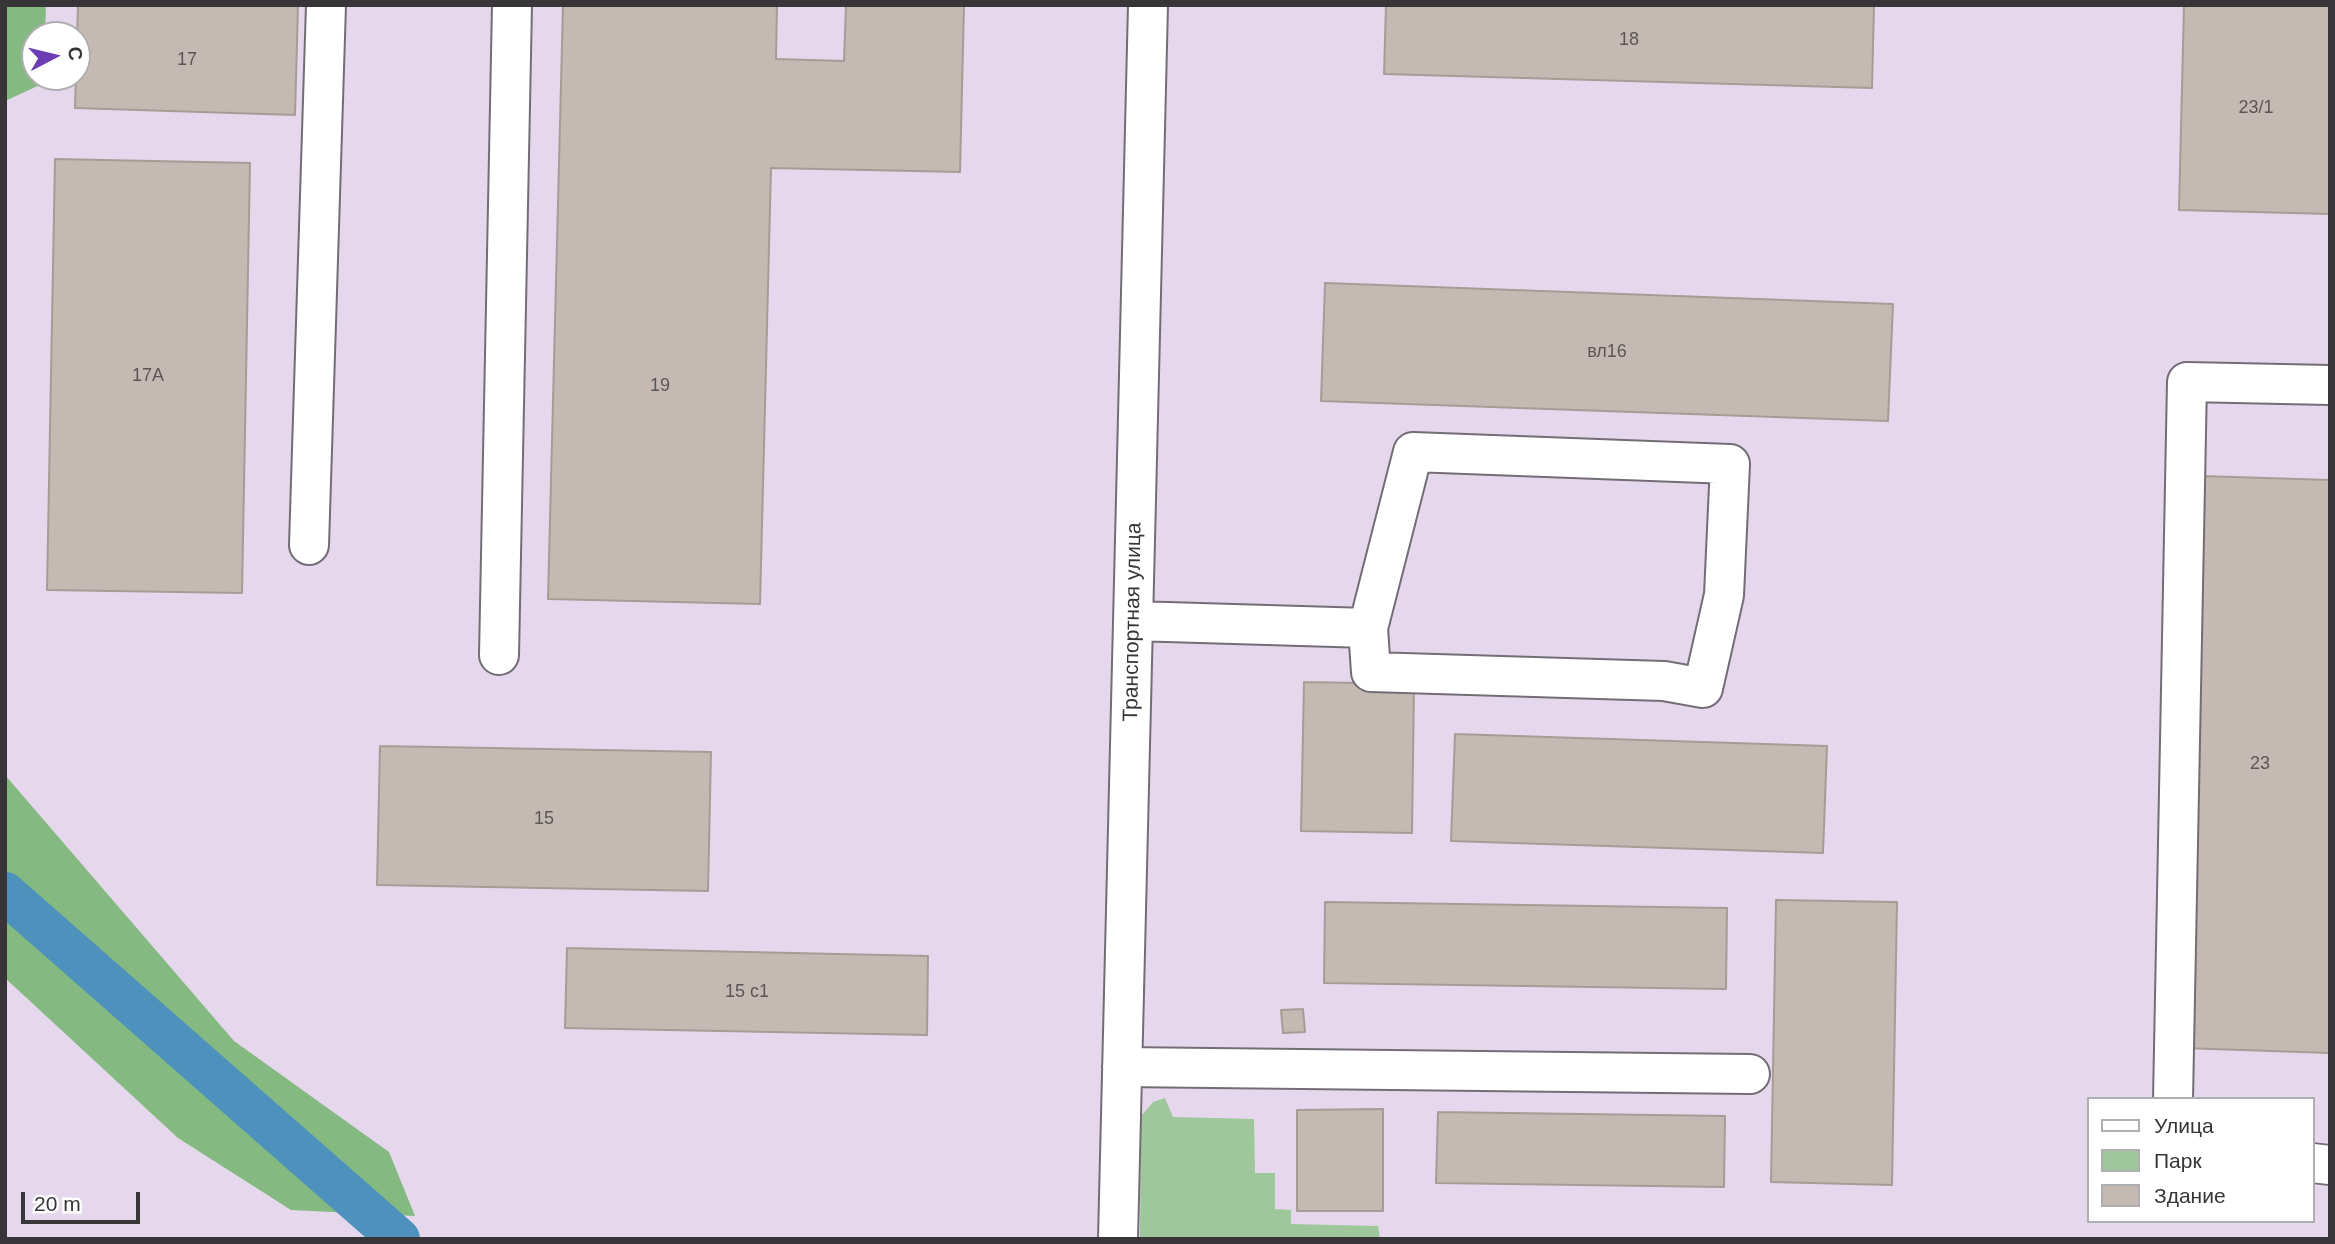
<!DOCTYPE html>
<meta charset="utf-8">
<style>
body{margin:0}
#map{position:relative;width:2335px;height:1244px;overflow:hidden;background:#ece5ef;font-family:Arial,sans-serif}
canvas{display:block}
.frame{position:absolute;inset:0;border:7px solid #383539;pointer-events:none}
.legend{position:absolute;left:2087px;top:1097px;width:228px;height:126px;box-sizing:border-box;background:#fff;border:2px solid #afaeb0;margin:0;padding:9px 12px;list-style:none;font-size:21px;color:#383539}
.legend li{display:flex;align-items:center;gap:14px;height:35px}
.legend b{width:35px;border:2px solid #afaeb0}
.north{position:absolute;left:21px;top:21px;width:70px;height:70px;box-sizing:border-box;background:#fff;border:2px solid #afaeb0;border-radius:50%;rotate:83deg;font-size:19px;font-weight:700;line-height:28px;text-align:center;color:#383539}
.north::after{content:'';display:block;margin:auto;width:24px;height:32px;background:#6b3cb4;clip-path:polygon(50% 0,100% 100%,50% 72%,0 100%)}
.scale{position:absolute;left:21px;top:1192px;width:119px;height:32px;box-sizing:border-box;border:4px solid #383539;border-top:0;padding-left:9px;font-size:21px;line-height:24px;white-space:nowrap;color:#383539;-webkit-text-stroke:5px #fff;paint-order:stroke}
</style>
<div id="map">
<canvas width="2335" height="1244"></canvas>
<div class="frame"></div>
<ul class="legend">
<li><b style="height:9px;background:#fff"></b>Улица</li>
<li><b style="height:19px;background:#9ec79c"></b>Парк</li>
<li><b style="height:19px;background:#c4bab3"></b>Здание</li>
</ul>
<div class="north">С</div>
<div class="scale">20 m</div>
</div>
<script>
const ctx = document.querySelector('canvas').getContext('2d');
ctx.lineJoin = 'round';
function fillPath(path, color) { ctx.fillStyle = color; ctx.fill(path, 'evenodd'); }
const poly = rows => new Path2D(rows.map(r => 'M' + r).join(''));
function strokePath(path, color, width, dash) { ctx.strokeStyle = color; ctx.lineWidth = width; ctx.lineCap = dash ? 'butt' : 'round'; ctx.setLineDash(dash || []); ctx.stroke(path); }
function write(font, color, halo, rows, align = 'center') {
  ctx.font = font + ' Arial,sans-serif'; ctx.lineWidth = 7; ctx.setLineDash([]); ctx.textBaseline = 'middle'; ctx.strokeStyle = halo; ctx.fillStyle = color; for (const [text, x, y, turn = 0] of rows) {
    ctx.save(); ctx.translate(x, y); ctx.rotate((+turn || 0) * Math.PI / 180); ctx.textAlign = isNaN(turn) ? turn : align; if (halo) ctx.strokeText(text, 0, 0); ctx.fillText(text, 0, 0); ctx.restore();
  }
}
const industrial = poly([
 [5,5,2330,5,2330,1239,5,1239],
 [35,35,77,35,77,77,35,77],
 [2088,1099,2312,1099,2312,1221,2088,1221]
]);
const green = poly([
 [1165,1098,1173,1117,1254,1119,1255,1173,1275,1173,1275,1209,1291,1210,1291,1224,1378,1226,1380,1239,1140,1239,1141,1116,1153,1102]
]);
const forest = poly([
 [5,5,46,5,45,35,35,35,35,77,43,77,42,84,5,101],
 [5,775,234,1041,389,1152,415,1216,291,1210,178,1138,5,978]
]);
const canal = poly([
 [5,893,399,1239]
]);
const building = poly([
 [78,5,298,5,295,115,75,108,78,5],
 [563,5,777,5,776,59,844,61,846,5,964,5,960,172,771,168,760,604,548,599,563,5],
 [1386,5,1874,5,1872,88,1384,74,1386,5],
 [2184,5,2330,5,2330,214,2179,210,2184,5],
 [55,159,250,163,242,593,47,590,55,159],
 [1325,283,1893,304,1888,421,1321,401,1325,283],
 [2201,476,2330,480,2330,1053,2182,1048,2201,476],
 [1304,682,1414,684,1412,833,1301,831,1304,682],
 [1455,734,1827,746,1823,853,1451,841,1455,734],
 [380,746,711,752,708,891,377,885,380,746],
 [1776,900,1897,902,1892,1185,1771,1182,1776,900],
 [1325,902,1727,908,1726,989,1324,983,1325,902],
 [567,948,928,956,927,1035,565,1028,567,948],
 [1303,1009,1305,1032,1283,1033,1281,1010,1303,1009],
 [1383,1109,1383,1211,1297,1211,1297,1110,1383,1109],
 [1438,1112,1725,1116,1724,1187,1436,1183,1438,1112]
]);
const minor = poly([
 [309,545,326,5],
 [1133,621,1368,628,1371,672,1664,681,1703,688,1724,595,1730,464,1413,452,1368,628],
 [499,655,512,5],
 [1122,1067,1750,1074],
 [2173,1099,2187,382,2330,385],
 [2312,1163,2330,1165],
 [1118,1239,1148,5]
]);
const numberNames = [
 ["18",1629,40],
 ["17",187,60],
 ["23/1",2256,108],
 ["вл16",1607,352],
 ["17А",148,376],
 ["19",660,386],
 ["23",2260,764],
 ["15",544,819],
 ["15 с1",747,992]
];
const streetNames = [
 ["Транспортная улица",1133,622,-89]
];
fillPath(industrial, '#e6d8ec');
fillPath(green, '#9ec79c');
fillPath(forest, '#84b981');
strokePath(canal, '#4d91bd', 42);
fillPath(building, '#c4bab3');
strokePath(building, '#a69c96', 2);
strokePath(minor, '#736d75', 42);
strokePath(minor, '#fff', 38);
write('18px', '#5b5658', null, numberNames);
write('21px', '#383539', '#fff', streetNames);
</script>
